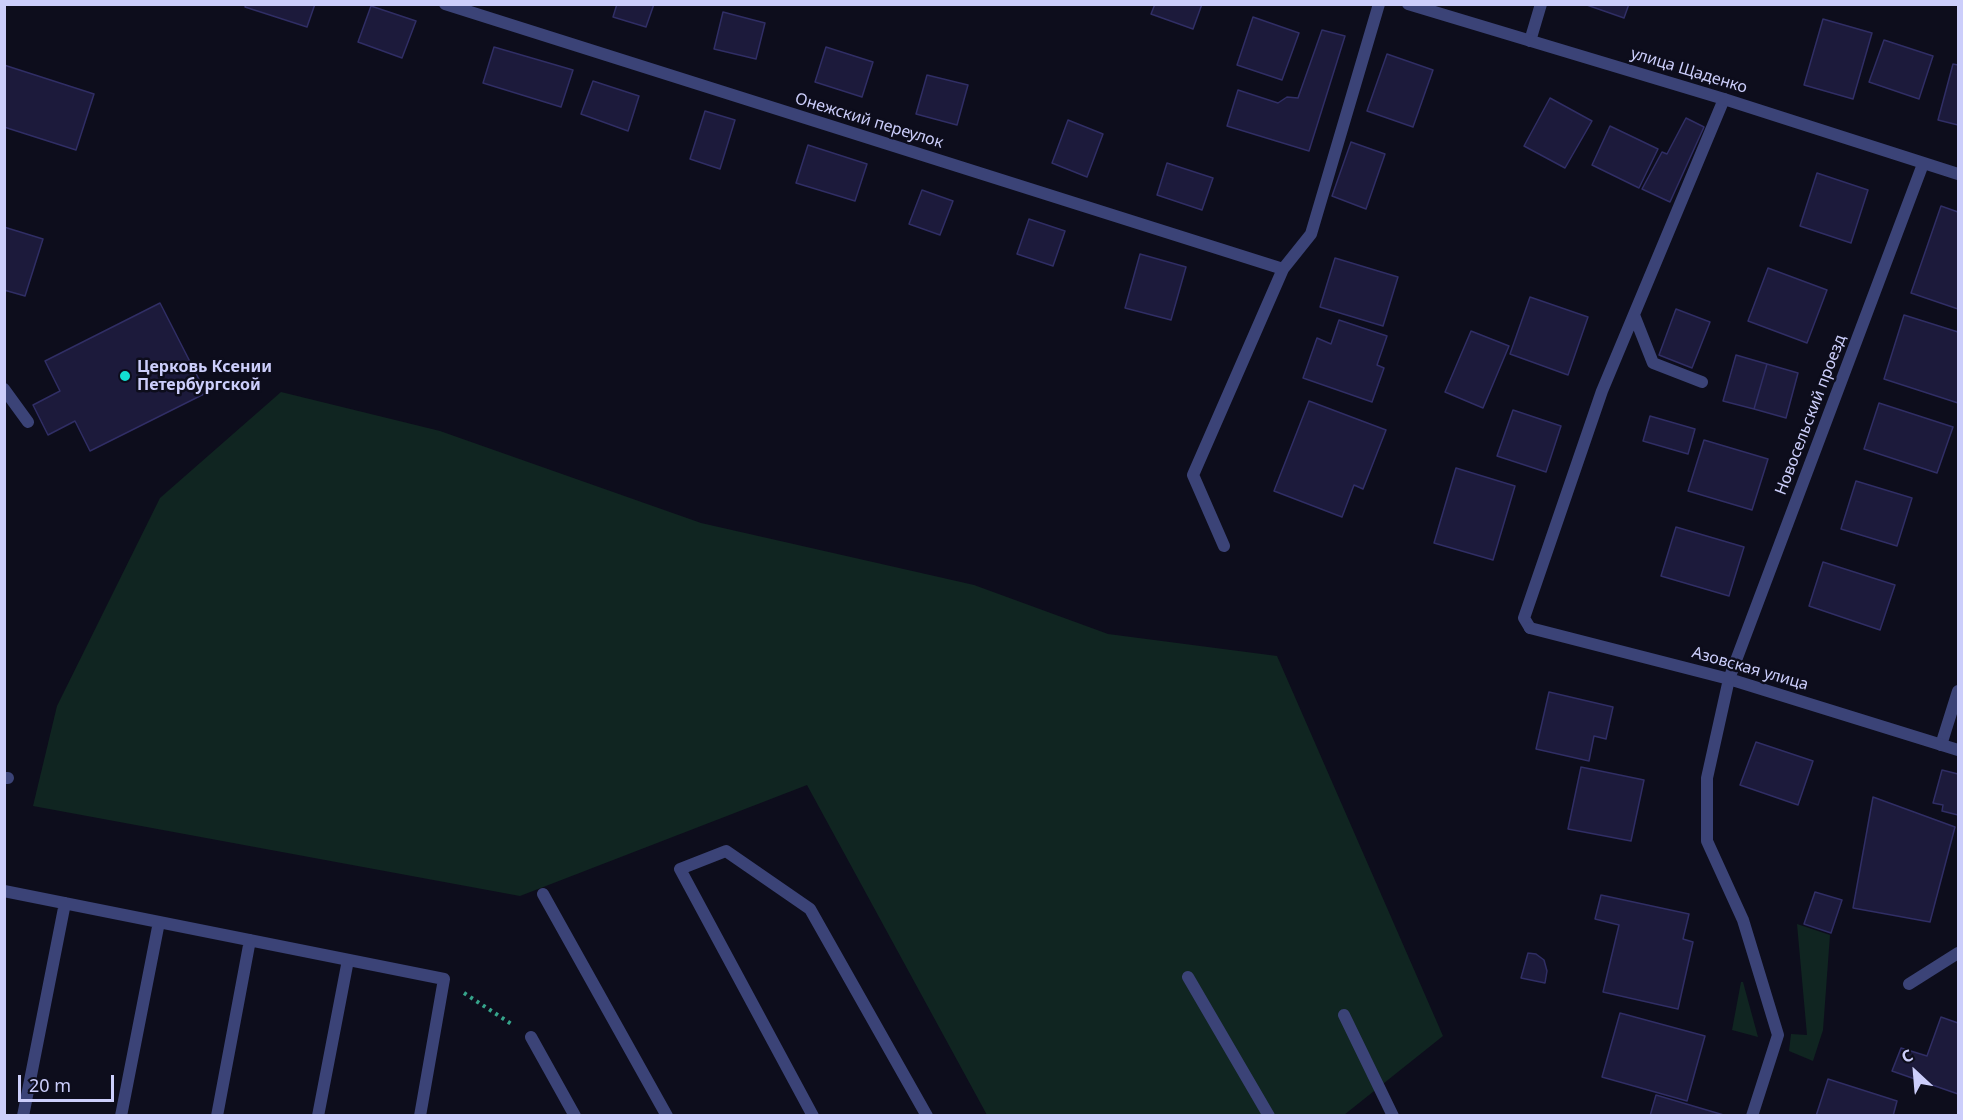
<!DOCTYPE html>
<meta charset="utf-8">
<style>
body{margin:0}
#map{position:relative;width:1963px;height:1120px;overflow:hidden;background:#0d0d1c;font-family:"Noto Sans",sans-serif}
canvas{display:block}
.frame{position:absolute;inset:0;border:6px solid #cccefb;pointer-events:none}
.north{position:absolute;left:1885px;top:1042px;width:60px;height:60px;-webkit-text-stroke:4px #0d0d1c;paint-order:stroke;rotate:334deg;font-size:16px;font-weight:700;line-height:24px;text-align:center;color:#cccefb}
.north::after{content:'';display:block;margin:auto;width:21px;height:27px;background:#cccefb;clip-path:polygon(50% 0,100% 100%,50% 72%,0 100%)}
.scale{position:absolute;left:18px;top:1075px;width:96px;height:27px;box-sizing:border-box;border:3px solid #cccefb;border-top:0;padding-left:8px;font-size:18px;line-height:21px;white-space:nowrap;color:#cccefb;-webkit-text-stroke:4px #0d0d1c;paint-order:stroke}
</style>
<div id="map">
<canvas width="1963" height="1120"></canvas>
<div class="frame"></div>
<div class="north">С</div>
<div class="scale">20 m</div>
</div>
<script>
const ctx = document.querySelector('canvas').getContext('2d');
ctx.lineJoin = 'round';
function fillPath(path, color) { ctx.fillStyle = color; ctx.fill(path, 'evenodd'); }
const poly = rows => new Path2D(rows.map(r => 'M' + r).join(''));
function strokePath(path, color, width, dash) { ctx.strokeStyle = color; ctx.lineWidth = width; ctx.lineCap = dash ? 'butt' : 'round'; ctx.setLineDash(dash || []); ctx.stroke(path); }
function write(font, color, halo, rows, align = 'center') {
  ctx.font = font + ' "Noto Sans",sans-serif'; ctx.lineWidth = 5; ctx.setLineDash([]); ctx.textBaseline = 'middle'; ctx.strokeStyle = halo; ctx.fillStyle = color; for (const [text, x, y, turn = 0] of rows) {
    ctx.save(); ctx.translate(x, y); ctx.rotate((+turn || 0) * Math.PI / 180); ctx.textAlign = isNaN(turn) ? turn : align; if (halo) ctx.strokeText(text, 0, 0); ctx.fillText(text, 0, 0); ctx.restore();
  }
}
const green = poly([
 [281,392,440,431,701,523,974,585,1108,634,1277,656,1443,1036,1344,1115,987,1115,807,785,520,896,33,806,57,706,160,498],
 [1797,924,1830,935,1823,1030,1813,1061,1789,1051,1791,1034,1807,1035],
 [1741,982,1743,982,1758,1037,1732,1030]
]);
const building = poly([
 [246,4,315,4,307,27,245,7,246,4],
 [617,4,654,4,646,27,613,17,617,4],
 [1155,4,1202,4,1193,29,1151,14,1155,4],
 [1584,4,1629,4,1624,18,1584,4],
 [371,6,416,21,402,58,358,42,371,6],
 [723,12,765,23,756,59,714,49,723,12],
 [1253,17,1299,33,1282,80,1237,65,1253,17],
 [1823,19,1872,33,1853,99,1804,85,1823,19],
 [1322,30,1345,36,1309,151,1227,126,1238,90,1278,103,1287,97,1298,98,1322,30],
 [1884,40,1933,56,1919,99,1869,82,1884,40],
 [494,47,573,70,561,107,483,83,494,47],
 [826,47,873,62,862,97,815,82,826,47],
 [1387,54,1433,70,1413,127,1367,111,1387,54],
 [1953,64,1958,65,1958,125,1938,120,1953,64],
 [4,65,94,94,76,150,4,127,4,65],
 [927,75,968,85,957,125,916,114,927,75],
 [593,81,639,96,628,131,581,114,593,81],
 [1550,98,1592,121,1565,168,1524,146,1550,98],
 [705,111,735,120,720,169,690,159,705,111],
 [1686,118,1704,127,1670,202,1642,189,1662,152,1667,154,1686,118],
 [1068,120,1103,134,1087,177,1052,163,1068,120],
 [1610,126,1658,149,1639,188,1592,165,1610,126],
 [1351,142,1385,154,1366,209,1332,196,1351,142],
 [808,145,867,164,855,201,796,183,808,145],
 [1167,163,1213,178,1202,210,1157,195,1167,163],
 [1817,173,1868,190,1851,243,1800,226,1817,173],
 [922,190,953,201,940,235,909,224,922,190],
 [1941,206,1958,212,1958,309,1911,293,1941,206],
 [1029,219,1065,231,1053,266,1017,254,1029,219],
 [4,227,43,239,25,296,4,290,4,227],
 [1140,254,1186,267,1171,320,1125,308,1140,254],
 [1335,258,1398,277,1383,326,1320,307,1335,258],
 [1768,268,1827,290,1807,343,1748,321,1768,268],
 [1530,297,1588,317,1568,375,1510,354,1530,297],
 [160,303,206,393,90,451,75,421,48,435,33,405,60,391,45,361,160,303],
 [1676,309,1710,322,1692,368,1659,355,1676,309],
 [1904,315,1958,332,1958,403,1884,379,1904,315],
 [1339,320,1387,336,1377,365,1384,368,1372,402,1303,378,1317,338,1331,344,1339,320],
 [1471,331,1509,346,1483,408,1445,392,1471,331],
 [1736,355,1767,364,1754,409,1723,401,1736,355],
 [1767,364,1798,373,1786,418,1754,409,1767,364],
 [1309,401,1386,430,1363,489,1354,485,1342,517,1274,491,1309,401],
 [1879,403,1953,427,1937,473,1864,449,1879,403],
 [1513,410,1561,426,1546,472,1497,456,1513,410],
 [1650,416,1695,429,1688,454,1643,441,1650,416],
 [1704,440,1768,459,1752,510,1688,491,1704,440],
 [1456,468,1515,486,1493,560,1434,543,1456,468],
 [1856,481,1912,498,1897,546,1841,529,1856,481],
 [1676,527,1744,547,1729,596,1661,576,1676,527],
 [1823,562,1895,585,1880,630,1809,606,1823,562],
 [1549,692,1613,707,1606,739,1594,736,1589,761,1536,749,1549,692],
 [1756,742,1813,761,1798,805,1740,785,1756,742],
 [1581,767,1644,780,1631,841,1568,829,1581,767],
 [1942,770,1958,774,1958,815,1942,811,1943,805,1933,803,1942,770],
 [1873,797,1955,827,1930,922,1853,908,1873,797],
 [1815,892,1842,900,1831,933,1804,924,1815,892],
 [1601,895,1689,914,1683,939,1693,942,1678,1009,1603,992,1619,925,1595,919,1601,895],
 [1528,953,1536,954,1544,960,1547,971,1545,983,1521,978,1528,953],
 [1620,1013,1705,1036,1687,1101,1602,1077,1620,1013],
 [1941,1017,1958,1023,1958,1094,1892,1071,1901,1048,1927,1056,1941,1017],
 [1828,1079,1897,1101,1893,1116,1816,1116,1828,1079],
 [1656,1095,1727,1116,1650,1116,1656,1095]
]);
const path = poly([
 [464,993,513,1025]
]);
const lane = poly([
 [1530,41,1541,4],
 [1634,315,1653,363,1702,382],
 [4,389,28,422],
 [1530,628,1524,618,1602,391,1724,99],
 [1941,745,1958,691],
 [4,778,8,778],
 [4,891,444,979,420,1116],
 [543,894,667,1116],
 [1188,977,1269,1116],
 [1909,984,1958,953],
 [1344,1015,1393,1116],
 [531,1037,575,1116],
 [23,1116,65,903],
 [121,1116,159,922],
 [217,1116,250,940],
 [318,1116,348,960],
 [813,1116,680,869,726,851,810,909,927,1116]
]);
const street = poly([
 [445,4,1283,269],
 [1408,4,1724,99,1958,174],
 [1224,546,1193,475,1283,269,1311,234,1379,4],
 [1530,628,1729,679,1958,750],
 [1752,1116,1778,1035,1743,920,1707,841,1707,778,1729,679,1923,164]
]);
const markers = [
 [125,376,6,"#12e0d2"]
];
const streetNames = [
 ["улица Щаденко",1689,71,17],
 ["Онежский переулок",869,121,17],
 ["Новосельский проезд",1811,415,-69],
 ["Азовская улица",1750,669,16]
];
const poiNames = [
 ["Церковь Ксении",137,367],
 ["Петербургской",137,385]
];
fillPath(green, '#102521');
fillPath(building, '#1c1a3b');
strokePath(building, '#302e65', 1.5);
strokePath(path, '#36a48b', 4, [3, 4.5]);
strokePath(lane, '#3b4377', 12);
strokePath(street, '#3b4377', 12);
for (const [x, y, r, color] of markers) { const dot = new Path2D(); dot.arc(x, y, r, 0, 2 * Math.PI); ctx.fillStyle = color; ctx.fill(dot); strokePath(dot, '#0d0d1c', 2); }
write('16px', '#cccefb', '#0d0d1c', streetNames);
write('bold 16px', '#cccefb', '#0d0d1c', poiNames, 'left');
</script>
